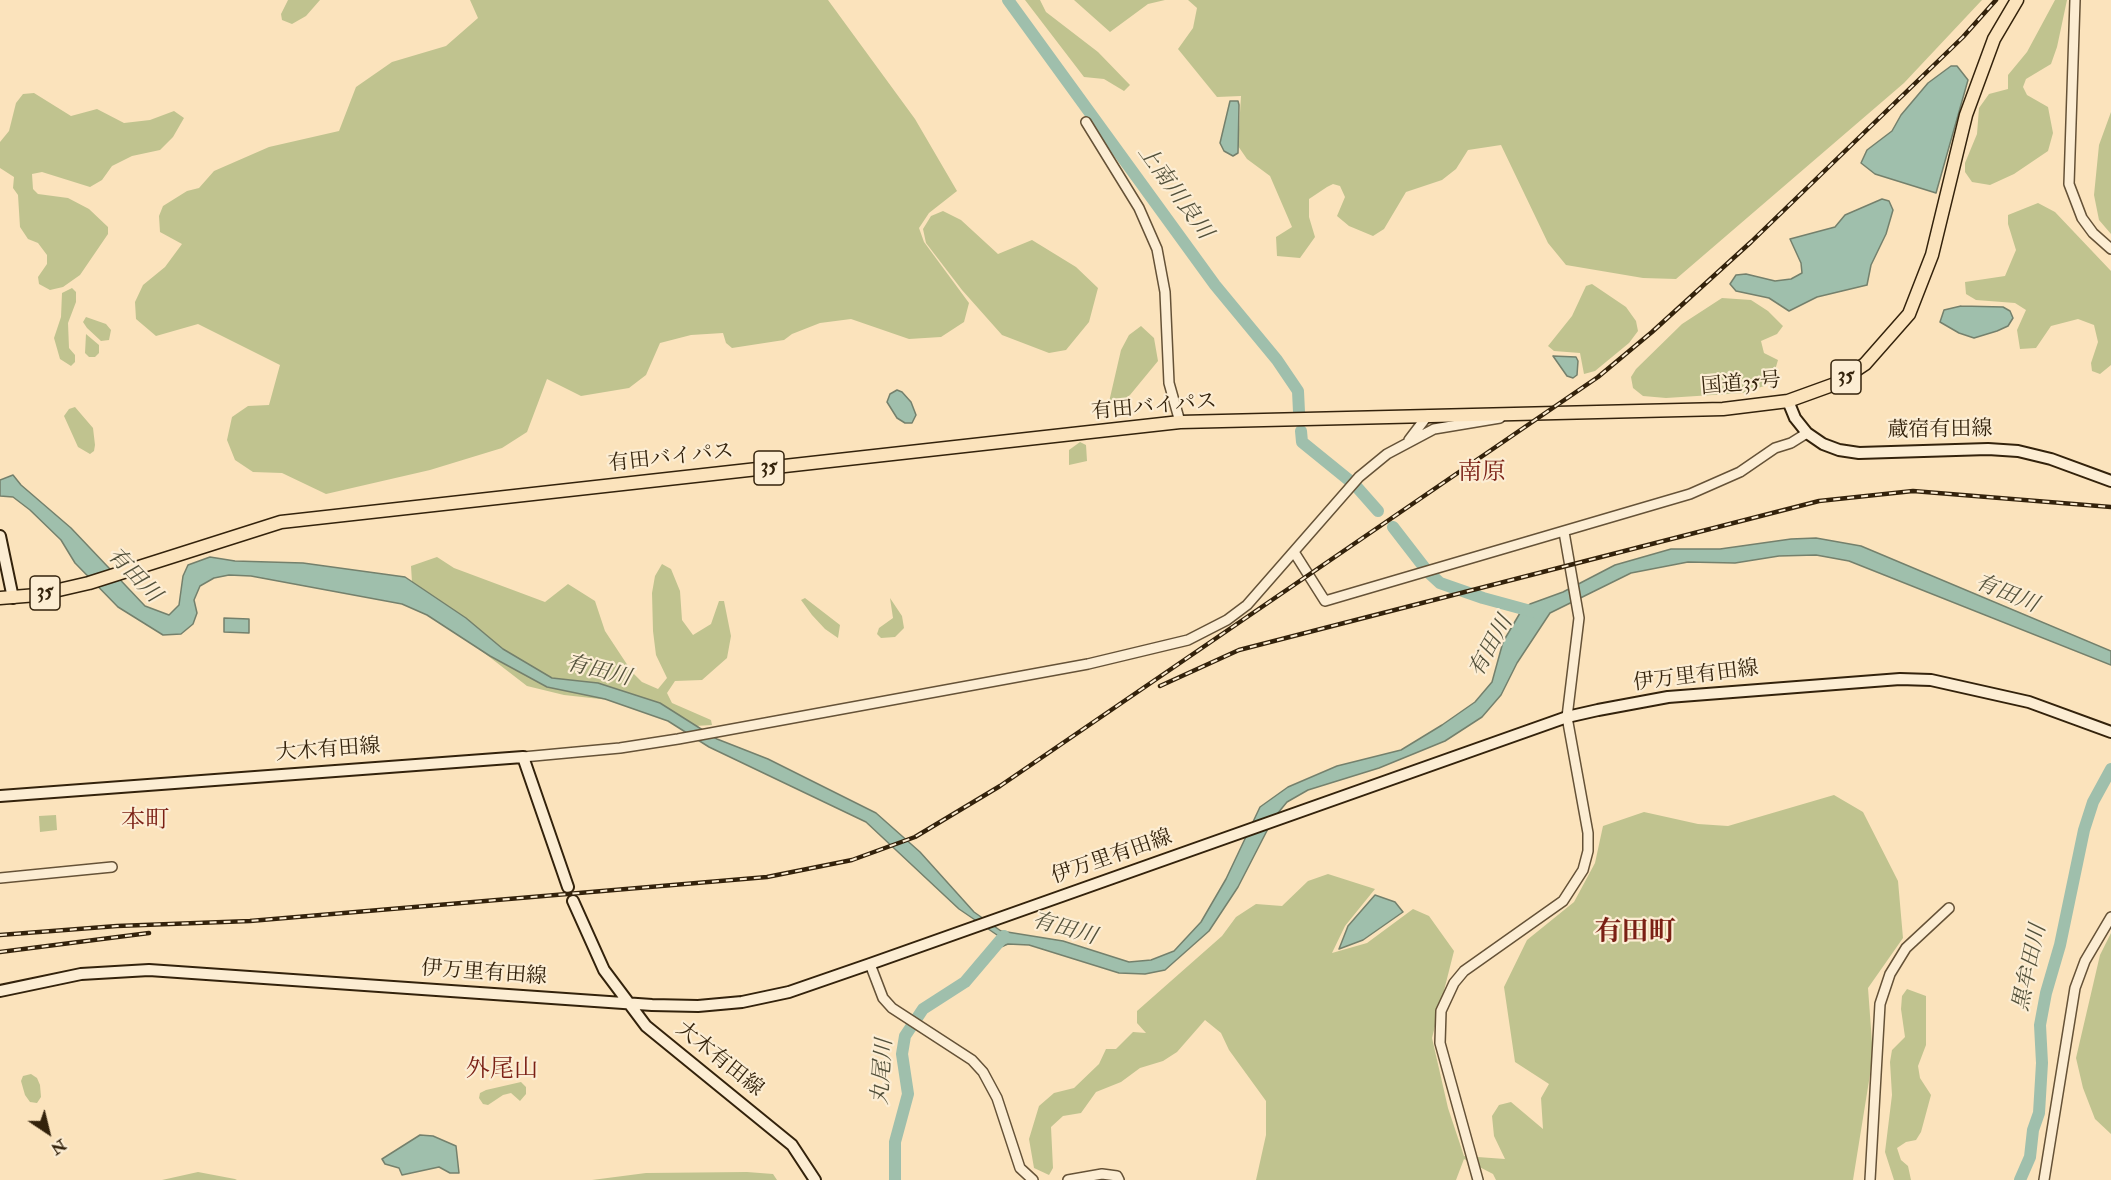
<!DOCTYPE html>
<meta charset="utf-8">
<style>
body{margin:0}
#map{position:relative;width:2111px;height:1180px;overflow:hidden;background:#fbe3bc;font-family:"IM FELL Double Pica",serif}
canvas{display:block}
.north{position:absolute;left:18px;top:1102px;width:60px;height:60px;-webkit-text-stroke:4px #fcedd3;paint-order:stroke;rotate:145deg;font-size:16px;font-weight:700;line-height:24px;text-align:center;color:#33220b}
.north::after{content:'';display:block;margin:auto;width:21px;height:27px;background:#33220b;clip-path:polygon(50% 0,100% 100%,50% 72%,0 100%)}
</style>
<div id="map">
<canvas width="2111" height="1180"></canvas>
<div class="north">N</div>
</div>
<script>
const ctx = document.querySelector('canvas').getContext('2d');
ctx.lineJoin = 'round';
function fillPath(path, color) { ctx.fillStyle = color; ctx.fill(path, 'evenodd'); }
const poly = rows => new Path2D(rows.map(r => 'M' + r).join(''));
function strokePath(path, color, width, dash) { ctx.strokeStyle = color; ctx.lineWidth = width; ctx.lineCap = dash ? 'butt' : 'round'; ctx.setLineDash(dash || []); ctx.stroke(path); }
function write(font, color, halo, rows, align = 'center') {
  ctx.font = font + ' "IM FELL Double Pica","Noto Serif JP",serif'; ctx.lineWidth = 4.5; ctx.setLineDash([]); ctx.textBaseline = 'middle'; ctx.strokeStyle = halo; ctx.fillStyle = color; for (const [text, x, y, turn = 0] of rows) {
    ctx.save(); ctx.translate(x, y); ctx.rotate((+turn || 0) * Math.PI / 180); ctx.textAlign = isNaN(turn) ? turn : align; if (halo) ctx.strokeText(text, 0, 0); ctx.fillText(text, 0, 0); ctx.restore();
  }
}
const green = poly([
 [288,0,320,0,306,16,292,24,282,20,281,14],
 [470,0,828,0,915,119,957,191,929,213,919,228,924,242,969,303,964,322,941,337,909,339,851,319,820,323,792,334,784,340,732,348,726,343,723,333,691,335,660,343,646,375,629,388,581,396,547,379,527,432,502,448,430,470,326,494,282,473,253,472,235,460,227,440,232,417,248,406,269,405,280,365,198,324,156,336,136,319,135,302,143,285,165,267,182,244,160,232,159,216,163,206,187,191,199,188,214,171,269,147,339,131,356,87,392,62,446,46,478,18],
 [1025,0,1040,0,1046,12,1098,52,1130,85,1124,91,1104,79,1084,77],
 [1074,0,1165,0,1148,4,1110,32],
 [1188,0,1982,0,1904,83,1676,279,1643,278,1566,265,1548,243,1501,145,1468,150,1456,169,1442,180,1406,192,1384,229,1373,236,1349,226,1337,216,1345,197,1340,186,1333,184,1327,187,1309,199,1309,217,1315,237,1300,258,1277,256,1276,237,1292,227,1270,176,1247,159,1238,146,1241,96,1217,97,1178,49,1193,28,1197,8],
 [2055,0,2067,0,2057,47,2051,64,2026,79,2023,87,2027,95,2048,107,2053,133,2048,151,2014,174,1990,185,1972,182,1965,172,1965,163,1977,134,1979,108,1989,94,2008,89,2008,75,2027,52],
 [34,93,71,116,97,109,124,123,150,120,174,111,184,118,173,137,160,150,132,156,112,166,102,180,90,187,42,172,32,174,33,189,38,194,68,198,89,209,108,227,108,234,80,275,63,287,50,290,39,284,38,277,47,264,47,255,38,243,28,239,20,227,18,195,13,188,14,177,0,168,0,142,9,131,16,103,23,94],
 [2111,112,2111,234,2099,220,2094,195,2099,145],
 [2038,203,2055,212,2111,271,2111,365,2100,374,2092,371,2091,363,2098,342,2094,325,2078,319,2051,326,2036,348,2020,349,2017,330,2026,310,2015,303,1976,300,1966,294,1965,282,2005,276,2016,250,2008,224,2008,215],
 [943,211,961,220,998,254,1032,240,1076,267,1098,288,1089,322,1066,350,1049,353,1002,335,962,290,926,243,923,229,931,216],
 [1592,284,1626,307,1636,321,1638,331,1629,343,1595,371,1584,374,1580,353,1554,351,1548,346,1572,316,1586,286],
 [72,288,76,292,76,302,68,323,69,348,75,355,75,362,71,366,60,359,54,338,61,317,62,293],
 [1722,298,1751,300,1768,311,1783,326,1777,334,1761,341,1764,353,1778,360,1773,377,1764,386,1743,393,1666,398,1643,396,1633,388,1631,377,1636,369,1682,324],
 [86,317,106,324,111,330,109,340,101,341,87,328,83,322],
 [1141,326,1154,338,1158,361,1130,395,1115,406,1109,402,1121,350,1129,335],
 [86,334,99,345,99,353,95,357,89,357,85,353],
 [75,407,93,428,95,445,94,451,90,454,78,447,64,416,69,409],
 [1080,442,1086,445,1087,461,1069,465,1069,450],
 [437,557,454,568,545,602,568,584,595,601,605,631,632,672,642,682,658,689,667,678,656,655,653,631,652,593,655,576,662,564,671,569,680,591,682,620,693,635,711,624,719,601,724,601,731,636,727,658,702,680,675,681,667,693,672,703,711,720,712,725,695,726,648,705,633,709,609,700,564,695,527,686,413,598,411,566],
 [805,598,840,625,838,638,825,629,812,615,801,600],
 [890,598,902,616,904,628,895,637,881,638,877,634,879,628,893,618],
 [1834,795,1863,812,1898,881,1903,938,1868,988,1873,1056,1853,1180,1496,1180,1493,1174,1464,1159,1456,1180,1256,1180,1266,1135,1266,1101,1229,1050,1221,1033,1205,1020,1177,1052,1163,1061,1140,1068,1121,1082,1096,1092,1081,1113,1063,1116,1051,1127,1053,1168,1049,1175,1034,1168,1029,1139,1039,1106,1054,1093,1074,1088,1099,1064,1106,1049,1116,1049,1133,1032,1146,1033,1137,1023,1137,1011,1222,936,1236,917,1256,904,1282,906,1308,881,1328,874,1375,889,1345,926,1332,953,1367,943,1413,909,1429,916,1454,951,1432,1038,1448,1108,1464,1156,1505,1159,1494,1136,1492,1116,1499,1105,1511,1102,1543,1129,1541,1098,1549,1084,1515,1062,1504,987,1527,940,1574,902,1595,863,1603,826,1644,812,1698,824,1728,826],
 [56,815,57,830,40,832,39,816],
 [2111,933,2111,1134,2095,1119,2083,1088,2076,1058,2100,955],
 [1907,989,1926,996,1926,1045,1918,1066,1920,1078,1931,1095,1921,1132,1916,1140,1906,1142,1897,1148,1901,1160,1908,1166,1911,1180,1894,1180,1885,1152,1892,1095,1890,1062,1892,1050,1905,1037,1901,1009,1902,996],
 [31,1074,37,1078,40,1085,41,1097,37,1103,30,1102,25,1095,21,1081,23,1076],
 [521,1082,526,1087,526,1094,520,1101,511,1093,503,1095,488,1105,483,1104,479,1098,480,1093,486,1090],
 [198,1172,235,1179,237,1180,162,1180],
 [747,1172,773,1174,777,1180,592,1180,646,1173]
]);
const water = poly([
 [1951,66,1957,66,1968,80,1936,193,1875,174,1861,163,1867,150,1892,131,1901,115,1928,83,1951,66],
 [1230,101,1238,101,1239,105,1238,153,1233,156,1224,151,1220,143,1230,101],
 [1882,199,1889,201,1893,210,1886,234,1871,265,1867,285,1817,297,1789,311,1769,298,1736,291,1730,284,1736,275,1746,274,1775,281,1791,279,1802,273,1801,263,1790,239,1835,227,1845,215,1882,199],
 [1961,306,2003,307,2010,311,2013,318,2008,326,1997,331,1974,338,1959,333,1940,322,1944,310,1961,306],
 [1553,356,1576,357,1578,361,1577,375,1573,378,1567,376,1553,356],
 [897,390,902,392,911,402,916,415,912,423,905,423,897,418,887,402,890,394,897,390],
 [13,475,21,485,71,528,145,606,169,615,179,605,183,576,188,565,210,557,235,561,303,563,405,577,466,618,503,649,552,678,598,683,660,703,717,739,768,759,876,813,920,852,974,912,1001,931,1063,941,1129,962,1151,960,1174,951,1201,922,1226,879,1260,807,1288,787,1337,766,1401,750,1442,725,1475,702,1492,682,1503,642,1520,613,1530,604,1563,592,1615,565,1671,549,1720,549,1791,539,1816,538,1861,546,2111,651,2111,665,1849,561,1816,555,1779,556,1735,563,1688,562,1631,573,1550,613,1517,663,1501,695,1482,717,1445,741,1379,768,1308,790,1287,802,1273,819,1238,887,1209,931,1165,970,1145,974,1119,973,1029,945,1008,944,1001,947,1000,937,959,909,866,822,709,747,668,721,605,699,547,687,490,656,427,615,402,604,251,576,229,575,214,578,200,586,194,600,197,613,193,624,181,634,163,635,118,607,75,563,61,540,30,510,13,497,0,496,0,480,13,475],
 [224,618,249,619,249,633,224,632,224,618],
 [1375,895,1395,902,1403,912,1363,940,1339,949,1348,926,1375,895],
 [420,1135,433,1136,456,1146,459,1173,450,1173,439,1167,402,1175,399,1168,385,1164,382,1159,420,1135]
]);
const river = poly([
 [1008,0,1215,285,1277,360,1298,391,1299,412],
 [1301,431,1302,442,1355,485,1378,511],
 [1393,527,1427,571,1440,583,1483,598,1538,613],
 [895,1180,895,1142,908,1094,902,1054,905,1036,923,1009,965,982,1004,936],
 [2020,1180,2030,1157,2033,1130,2039,1113,2042,1063,2040,1025,2046,993,2060,945,2084,830,2093,802,2111,769]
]);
const tertiary = poly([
 [2075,0,2069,184,2082,218,2093,233,2111,249],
 [1086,122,1139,208,1157,249,1165,292,1169,383,1180,422],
 [1409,440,1428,415],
 [1294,552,1325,601,1690,494,1740,472,1775,448,1791,443,1807,433],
 [523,757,620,748,678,739,1088,664,1188,640,1227,620,1247,605,1359,477,1387,454,1434,429,1500,418],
 [0,878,112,867],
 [870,964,883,998,892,1008,972,1060,983,1072,997,1098,1020,1168,1033,1180],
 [1068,1180,1102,1174,1117,1176,1119,1180],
 [1478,1180,1440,1043,1441,1011,1454,983,1464,971,1563,901,1583,870,1588,851,1588,833,1567,717,1579,618,1564,532],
 [1870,1180,1880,1004,1890,974,1906,948,1949,908],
 [2044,1180,2075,988,2085,961,2111,917]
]);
const secondary = poly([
 [1788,401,1795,418,1807,433,1823,444,1839,450,1859,453,1988,449,2018,451,2051,459,2111,481],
 [0,536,13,598],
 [0,796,523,757,568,887],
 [573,901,604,970,646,1026,792,1145,815,1180],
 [0,991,81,974,149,970,652,1005,698,1006,742,1002,789,992,870,964,1567,717,1598,710,1668,697,1900,679,1931,680,2029,702,2111,732]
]);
const trunk = poly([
 [0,598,37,595,89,583,281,522,1180,422,1723,409,1788,401,1835,384,1865,364,1909,314,1932,255,1966,115,1994,39,2017,0]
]);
const rail = poly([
 [1160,686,1239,650,1819,501,1913,491,2111,507],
 [0,935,117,926,250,921,767,877,852,860,915,837,1000,786,1598,377,1652,332,1751,242,1963,37,1996,0],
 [0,952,149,933]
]);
const shields = [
 [1846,377,30],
 [769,468,30],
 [45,593,30]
];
const shieldNames = [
 ["35",1846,377],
 ["35",769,468],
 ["35",45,593]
];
const streetNames = [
 ["国道35号",1741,385,-5],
 ["有田バイパス",1154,408,-5],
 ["蔵宿有田線",1940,431,-1],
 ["有田バイパス",671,459,-6],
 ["伊万里有田線",1696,677,-7],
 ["大木有田線",328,751,-4],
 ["伊万里有田線",1112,858,-19],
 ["伊万里有田線",484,974,4],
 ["大木有田線",719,1060,39]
];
const waterNames = [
 ["上南川良川",1174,193,54],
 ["有田川",133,576,46],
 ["有田川",2006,595,22],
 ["有田川",1492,647,-61],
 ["有田川",598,672,14],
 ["有田川",1064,930,16],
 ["黒牟田川",2031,968,-78],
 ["丸尾川",884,1072,-86]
];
const quarterNames = [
 ["南原",1482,474],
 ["本町",145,822],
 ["外尾山",502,1071]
];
const districtNames = [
 ["有田町",1635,934]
];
fillPath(green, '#c0c38f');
fillPath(water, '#9fbfac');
strokePath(water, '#74806c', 1.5);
strokePath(river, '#9fbfac', 12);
strokePath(tertiary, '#655237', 12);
strokePath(secondary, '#33220b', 14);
strokePath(trunk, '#33220b', 15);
strokePath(tertiary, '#fcedd3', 9);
strokePath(secondary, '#fcedd3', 10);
strokePath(trunk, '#fbe3bc', 12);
strokePath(rail, '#33220b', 4.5);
strokePath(rail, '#fcedd3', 2, [7]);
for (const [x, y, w] of shields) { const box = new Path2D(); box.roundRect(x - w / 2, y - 17, w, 34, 4.5); ctx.fillStyle = '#fcedd3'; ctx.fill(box); strokePath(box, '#33220b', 1.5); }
write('bold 20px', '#33220b', null, shieldNames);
write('21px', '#33220b', '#fcedd3', streetNames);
write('italic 22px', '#53513b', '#fcedd3', waterNames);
write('24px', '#7a1f14', '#fcedd3', quarterNames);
write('bold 27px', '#7a1f14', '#fcedd3', districtNames);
</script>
